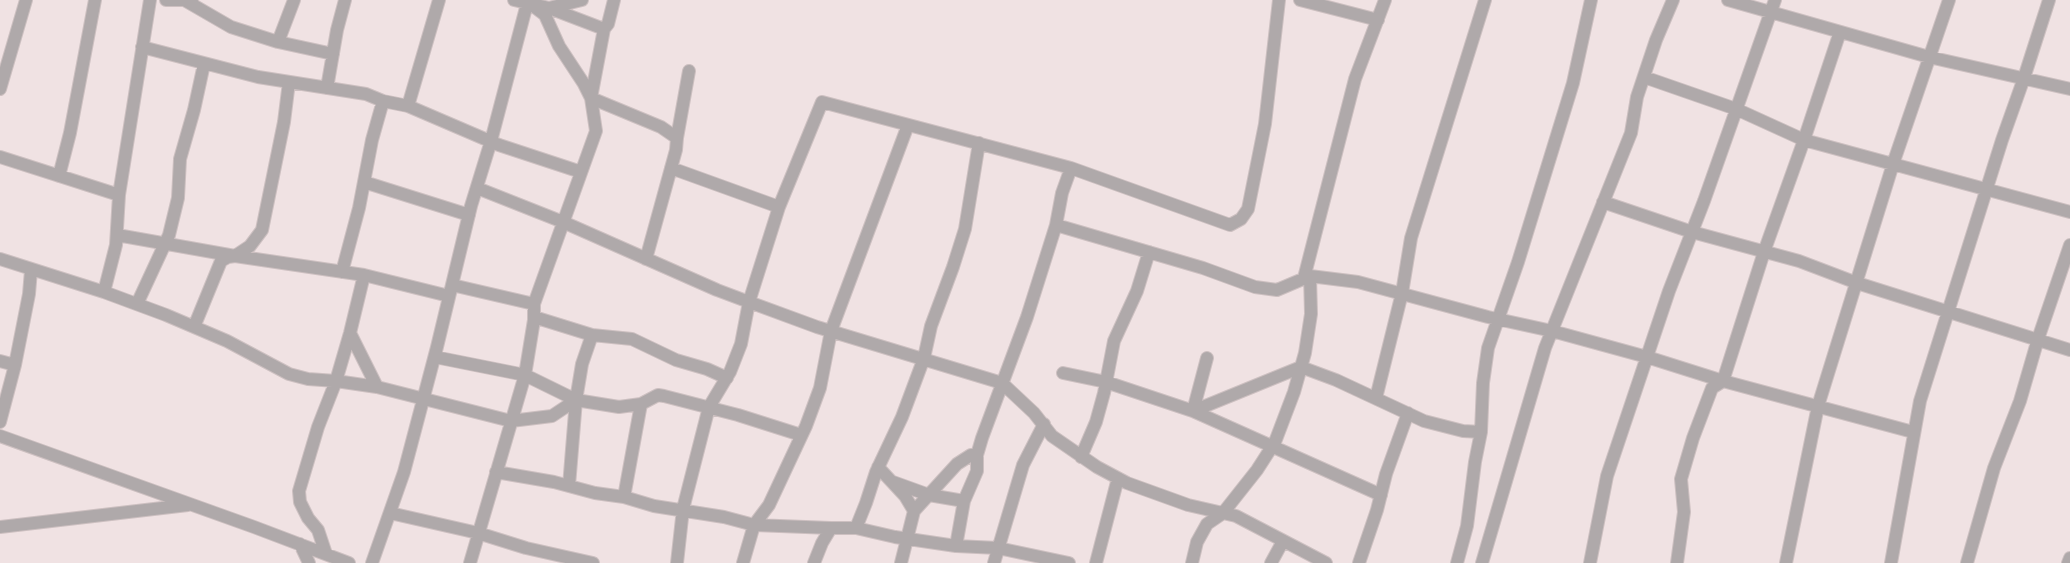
<!DOCTYPE html>
<style>
body{margin:0}
canvas{display:block;background:#f0e2e3}
</style>
<canvas width="2070" height="563"></canvas>
<script>
const ctx = document.querySelector('canvas').getContext('2d');
ctx.lineJoin = 'round';
const poly = rows => new Path2D(rows.map(r => 'M' + r).join(''));
function strokePath(path, color, width, dash) { ctx.strokeStyle = color; ctx.lineWidth = width; ctx.lineCap = dash ? 'butt' : 'round'; ctx.setLineDash(dash || []); ctx.stroke(path); }
const minor = poly([
 [166,0,192,0],
 [514,0,549,8,604,29],
 [614,0,608,24,604,29,591,98,661,127,677,138,676,150,646,259],
 [1300,0,1378,20],
 [1728,0,1929,57,2070,89],
 [186,1,231,27,278,42,333,54],
 [549,8,582,0],
 [278,42,294,0],
 [142,47,258,77,366,94,383,101,408,106,499,145,581,172],
 [1644,77,1736,109,1804,140,2070,212],
 [327,88,337,30,345,0],
 [0,89,26,0],
 [408,106,439,0],
 [677,138,689,71],
 [0,157,119,195],
 [671,168,779,207],
 [59,176,70,133,95,0],
 [364,182,469,215],
 [477,188,563,222,717,290,749,302,817,327,1002,383,1034,413,1052,436,1097,467,1127,483,1188,505,1236,516,1326,563],
 [1603,202,1692,232,1799,261,1857,283,2070,350],
 [1056,225,1203,268,1255,287,1277,290,1310,276,1358,282,1488,317,1552,331,1647,357,1723,381,1913,432],
 [117,235,235,256,364,275,449,296],
 [0,259,104,292,166,315,227,341,289,374,308,379,336,381,377,387,511,421,552,416,576,400,619,407,641,404,658,395,664,396,738,415,801,435],
 [342,272,359,208,372,140,383,101],
 [1304,278,1355,79,1385,0],
 [452,285,534,304],
 [104,292,116,245,119,195,150,0],
 [137,304,169,235,178,198,180,159,194,110,204,64],
 [534,317,592,335,632,339,676,360,707,369,727,378],
 [194,327,221,261,228,257,235,256,250,246,262,230,284,122,289,82],
 [350,333,377,387],
 [435,357,525,375,576,400,582,364,592,335],
 [0,361,15,365],
 [1063,373,1106,382,1193,411,1381,495],
 [1376,398,1402,293,1411,238,1485,0],
 [1193,411,1301,367,1336,380,1424,421,1463,431,1481,432],
 [1193,411,1207,358],
 [0,422,15,365,29,294,31,270],
 [0,436,254,527,349,563],
 [1081,457,1096,422,1104,393,1114,341,1137,291,1149,252],
 [878,467,905,496,914,511,901,563],
 [496,472,554,482,595,493,624,497,654,506,724,517,754,525,769,505,806,426,820,388,831,331,908,125],
 [893,482,929,495,964,501],
 [569,486,576,400],
 [624,497,641,404],
 [914,511,957,464,971,455,977,455],
 [390,513,478,533,526,548,593,563],
 [0,527,188,505],
 [856,528,895,537,956,546,998,548,1069,563],
 [300,544,309,563],
 [956,546,964,501,977,471,977,455,982,438,1027,317,1056,225,1062,193,1071,168],
 [326,554,318,530,308,518,300,502,299,491,318,427,336,381,350,333,364,275],
 [372,563,404,472,437,347,471,206,491,141,528,0],
 [470,563,525,375,534,320,534,304,596,131,591,98,584,84,559,46,545,15,528,2],
 [677,563,683,509,709,407,730,372,741,344,749,302,779,207,822,102,1071,168,1230,225,1241,219,1248,209,1265,124,1279,0],
 [743,563,754,525,831,528],
 [814,563,822,543,831,528,856,528,866,503,876,472,902,417,924,358,931,326,953,267,965,229,979,143],
 [994,563,1023,465,1044,424],
 [1096,563,1118,478],
 [1192,563,1197,542,1207,524,1223,513,1257,470,1275,442,1294,392,1305,353,1311,314,1310,276],
 [1271,563,1283,541],
 [1359,563,1377,510,1386,474,1408,413],
 [1457,563,1467,526,1475,462,1481,432,1483,383,1488,348,1518,262,1573,83,1591,0],
 [1482,563,1545,348,1631,133,1637,97,1656,40,1673,0],
 [1590,563,1607,476,1669,291,1704,201,1775,0],
 [1677,563,1684,512,1681,479,1693,438,1712,388,1723,381,1764,252,1804,140,1840,32],
 [1786,563,1818,406,1893,164,1949,0],
 [1891,563,1920,401,2002,140,2024,78,2049,0],
 [1967,563,1994,468,2020,401,2038,339,2070,245],
 [2068,563,2070,558]
]);
strokePath(minor, '#cdc0c1', 14);
strokePath(minor, '#afa9aa', 12);
</script>
